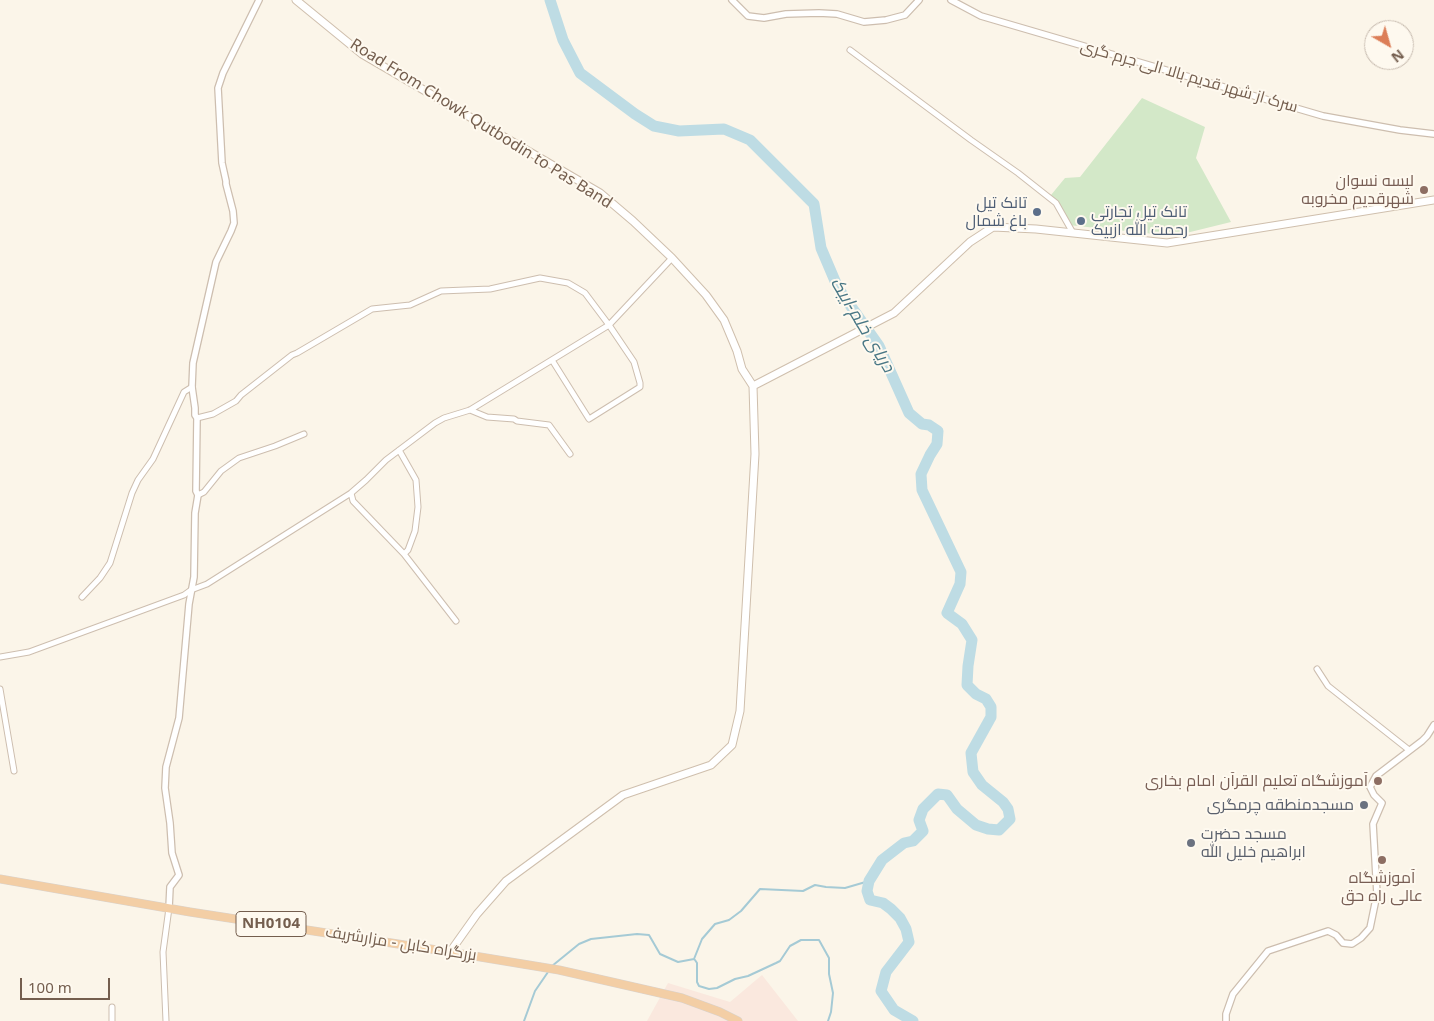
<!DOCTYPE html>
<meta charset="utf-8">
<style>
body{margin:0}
#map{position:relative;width:1434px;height:1021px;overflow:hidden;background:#fbf5e9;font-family:"Noto Sans",sans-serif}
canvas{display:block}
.north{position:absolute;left:1364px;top:20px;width:50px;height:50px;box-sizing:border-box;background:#fef9ef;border:1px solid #c7bbaf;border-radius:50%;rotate:142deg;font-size:14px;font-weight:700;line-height:20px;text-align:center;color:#745e4e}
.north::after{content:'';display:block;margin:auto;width:18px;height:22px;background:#dc7e57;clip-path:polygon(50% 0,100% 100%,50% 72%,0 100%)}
.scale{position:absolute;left:20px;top:978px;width:90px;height:22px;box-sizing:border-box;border:2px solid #745e4e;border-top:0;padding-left:6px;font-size:15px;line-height:18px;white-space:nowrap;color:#745e4e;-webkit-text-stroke:4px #fef9ef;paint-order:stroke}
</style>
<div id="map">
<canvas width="1434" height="1021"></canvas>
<div class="north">N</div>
<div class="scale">100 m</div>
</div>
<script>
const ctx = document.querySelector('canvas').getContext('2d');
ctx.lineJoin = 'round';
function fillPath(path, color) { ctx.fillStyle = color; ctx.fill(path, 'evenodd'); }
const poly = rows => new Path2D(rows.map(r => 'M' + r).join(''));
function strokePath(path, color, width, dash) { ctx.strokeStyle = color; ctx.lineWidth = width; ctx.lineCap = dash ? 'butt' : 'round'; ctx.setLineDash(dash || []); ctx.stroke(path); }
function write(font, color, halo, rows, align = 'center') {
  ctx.font = font + ' "Noto Sans",Cairo,sans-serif'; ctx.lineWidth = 4; ctx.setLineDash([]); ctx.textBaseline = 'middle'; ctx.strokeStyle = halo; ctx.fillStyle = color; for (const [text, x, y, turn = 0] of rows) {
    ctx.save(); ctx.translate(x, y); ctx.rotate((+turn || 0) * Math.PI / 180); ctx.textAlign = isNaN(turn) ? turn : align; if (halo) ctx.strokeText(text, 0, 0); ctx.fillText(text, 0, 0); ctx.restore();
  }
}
const commercial = poly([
 [762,975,798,1021,647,1021,668,983,730,1002]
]);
const green = poly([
 [1142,98,1205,127,1196,158,1231,222,1174,236,1068,225,1051,195,1065,178,1080,177]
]);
const stream = poly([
 [695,960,697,963,697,982,699,986,709,989,717,988,735,979,748,976,776,963,780,961,790,946,801,940,819,940,829,958,829,974,833,993,831,1012,828,1021],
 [552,966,579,944,591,939,637,934,649,935,660,954,678,962,694,959,702,939,715,924,729,920,741,911,760,889,803,891,815,885,826,887,845,888,869,881],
 [524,1021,535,991,548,972]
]);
const river = poly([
 [550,0,563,40,580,73,635,114,654,126,679,131,724,129,750,140,814,204,821,248,838,288,879,346,909,413,922,424,929,425,938,431,937,444,930,455,921,474,922,490,961,572,960,584,947,613,962,624,972,640,968,666,967,685,976,694,986,699,991,707,991,717,971,753,973,772,982,785,1003,802,1008,809,1010,819,999,830,988,829,976,825,957,809,947,795,938,794,923,809,919,820,923,831,913,841,904,843,882,860,869,881,867,891,870,900,883,903,891,909,900,918,906,929,909,942,886,972,881,991,894,1010,913,1021]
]);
const minor = poly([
 [850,50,971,140,1018,173,1056,203,1073,233],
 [470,410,487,417,514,419,517,421,549,425,570,454],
 [197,418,213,414,236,401,241,395,292,355,297,353,372,309,410,305,441,291,490,289,540,278,568,283,585,293,609,325,634,362,640,383,640,387,589,419,552,360],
 [399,450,416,480,418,507,415,531,408,550,404,554],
 [351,493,353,501,404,554,456,621],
 [198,495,204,492,221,471,239,458,275,446,304,434],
 [82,597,100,578,110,563,132,493,138,480,153,459,184,392,192,387],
 [0,657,29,652,184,595,191,590,207,584,351,493,366,480,386,460,435,423,444,418,470,410,609,325,672,258],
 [1317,669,1328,686,1409,750],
 [0,689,14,771],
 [112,1007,112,1021],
 [166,1021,163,952,169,908]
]);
const tertiary = poly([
 [732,0,748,16,764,18,786,14,819,13,837,14,864,22,886,20,905,15,919,0],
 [951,0,981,16,1323,116,1400,130,1434,134],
 [169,908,170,887,179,875,172,853,170,823,165,788,166,767,179,718,189,604,194,577,195,513,198,495,196,491,197,418,195,415,195,408,192,387,193,363,216,262,231,231,234,223,233,211,226,184,226,181,222,163,218,88,223,73,259,0],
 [1226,1021,1226,1014,1233,994,1268,951,1328,931,1336,935,1343,943,1352,944,1361,938,1370,928,1377,894,1373,824,1382,803,1374,795,1370,787,1376,776,1422,741,1427,736,1434,725]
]);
const secondary = poly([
 [296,0,362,54,600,193,633,221,672,258,706,295,724,320,737,351,742,369,753,386,894,313,970,242,993,227,1036,229,1167,243,1434,200],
 [450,952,477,914,506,881,623,795,711,765,732,745,740,711,755,454,753,386]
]);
const trunk = poly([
 [0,879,190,912,450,952,559,970,682,998,720,1012,738,1021]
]);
const markers = [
 [1424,190,5,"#8d6e63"],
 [1037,212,5,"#5c6f8a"],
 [1081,221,5,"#5c6f8a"],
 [1378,781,5,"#8d6e63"],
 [1364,805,5,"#6b7280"],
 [1191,843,5,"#6b7280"],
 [1382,860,5,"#8d6e63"]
];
const shields = [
 [271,924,70]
];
const shieldNames = [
 ["NH0104",271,924]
];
const streetNames = [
 ["سرک از شهر قدیم بالا الی جرم گری",1189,77,16],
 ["Road From Chowk Qutbodin to Pas Band",481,124,32],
 ["بزرگراه کابل - مزارشریف",401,944,9]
];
const educationNames = [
 ["لیسه نسوان",1414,181],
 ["شهرقدیم مخروبه",1414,199],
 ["آموزشگاه تعلیم القرآن امام بخاری",1368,781],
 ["آموزشگاه",1382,878,"center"],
 ["عالی راه حق",1382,896,"center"]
];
const serviceNames = [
 ["تانک تیل",1027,203],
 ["باغ شمال",1027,221],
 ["تانک تیل تجارتی",1091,212,"left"],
 ["رحمت الله ازبیک",1091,230,"left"]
];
const worshipNames = [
 ["مسجدمنطقه چرمگری",1354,805],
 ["مسجد حضرت",1201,834,"left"],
 ["ابراهیم خلیل الله",1201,852,"left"]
];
const waterNames = [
 ["دریای خلم-ایبک",862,325,59]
];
fillPath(commercial, '#fae8de');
fillPath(green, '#d3e8c8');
strokePath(stream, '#a5cad5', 2);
strokePath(river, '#bedce4', 11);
strokePath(minor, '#cdbeaf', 7);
strokePath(tertiary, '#cdbeaf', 8);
strokePath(secondary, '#cfbfad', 9);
strokePath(trunk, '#d8d2cd', 9);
strokePath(minor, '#fff', 5);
strokePath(tertiary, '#fff', 5.5);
strokePath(secondary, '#fff', 7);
strokePath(trunk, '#f3cea5', 8);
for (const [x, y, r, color] of markers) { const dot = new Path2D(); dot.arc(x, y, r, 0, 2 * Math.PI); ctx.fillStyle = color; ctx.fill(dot); strokePath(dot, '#fef9ef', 2); }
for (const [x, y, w] of shields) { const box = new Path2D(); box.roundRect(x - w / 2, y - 12.5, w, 25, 4); ctx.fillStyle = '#fef9ef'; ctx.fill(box); strokePath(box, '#745e4e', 1); }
write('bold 15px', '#745e4e', null, shieldNames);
write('16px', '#745e4e', '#fef9ef', streetNames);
write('16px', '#785e54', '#fef9ef', educationNames, 'right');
write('16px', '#4e5e75', '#fef9ef', serviceNames, 'right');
write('16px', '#5b616d', '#fef9ef', worshipNames, 'right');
write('italic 18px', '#497785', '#fef9ef', waterNames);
</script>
